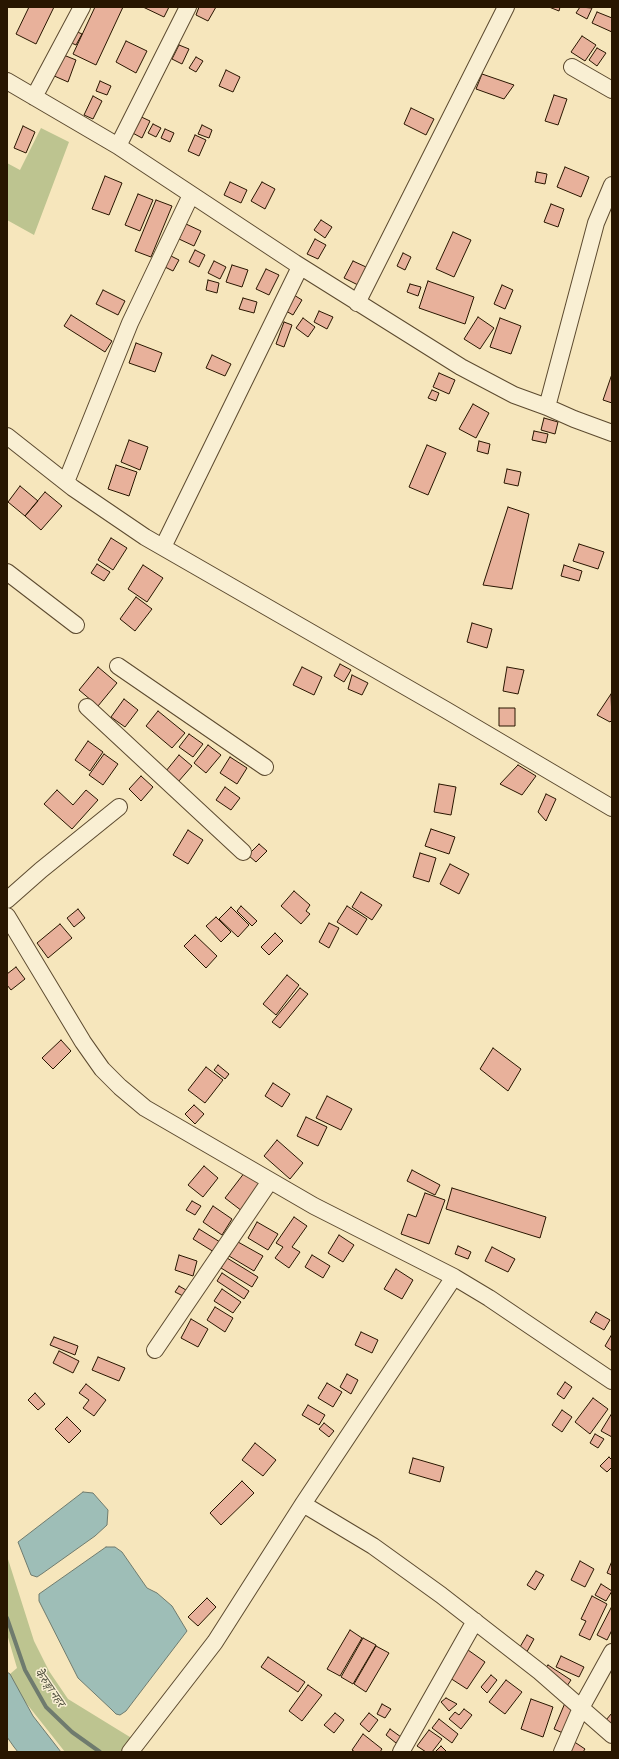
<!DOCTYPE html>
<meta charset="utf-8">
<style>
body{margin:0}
#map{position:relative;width:619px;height:1759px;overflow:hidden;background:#f6e6bc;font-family:Alegreya,serif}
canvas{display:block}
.frame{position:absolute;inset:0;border:8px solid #281600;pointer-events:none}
</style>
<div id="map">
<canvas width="619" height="1759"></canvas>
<div class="frame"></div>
</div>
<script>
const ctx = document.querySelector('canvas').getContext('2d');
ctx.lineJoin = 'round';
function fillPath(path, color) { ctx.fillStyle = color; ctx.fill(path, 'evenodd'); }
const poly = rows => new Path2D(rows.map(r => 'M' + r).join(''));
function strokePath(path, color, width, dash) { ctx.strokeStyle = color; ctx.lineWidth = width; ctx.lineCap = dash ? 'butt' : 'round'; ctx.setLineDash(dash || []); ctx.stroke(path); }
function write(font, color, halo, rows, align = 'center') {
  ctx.font = font + ' Alegreya,"Noto Serif Devanagari",serif'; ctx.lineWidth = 3; ctx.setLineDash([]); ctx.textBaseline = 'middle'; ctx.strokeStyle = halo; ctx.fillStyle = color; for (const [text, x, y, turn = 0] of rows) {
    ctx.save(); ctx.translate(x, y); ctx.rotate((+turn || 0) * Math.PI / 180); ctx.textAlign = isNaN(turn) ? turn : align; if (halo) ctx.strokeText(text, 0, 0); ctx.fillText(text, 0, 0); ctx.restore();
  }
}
const green = poly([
 [41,128,69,142,34,235,7,220,7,163,20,170],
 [7,1556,34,1641,49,1671,68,1699,138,1742,130,1752,65,1752,15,1689,10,1674,17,1668,7,1634]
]);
const water = poly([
 [83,1492,93,1493,108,1510,107,1525,95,1536,43,1573,37,1577,31,1575,18,1542,83,1492],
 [106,1547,115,1547,122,1552,147,1588,157,1593,172,1606,187,1631,126,1711,120,1715,116,1714,111,1709,78,1678,39,1601,39,1594,106,1547],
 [7,1672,10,1674,33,1716,61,1752,18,1752,14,1747,7,1737,7,1672]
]);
const stream = poly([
 [7,1618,25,1670,46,1707,72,1732,100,1752]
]);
const building = poly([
 [29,7,54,7,36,44,16,34,29,7],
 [95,7,123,7,96,65,73,54,95,7],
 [143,7,169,7,164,17,143,7],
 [199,7,216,7,208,21,196,15,199,7],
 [549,7,560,7,559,11,549,7],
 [580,7,592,8,587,19,576,13,580,7],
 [597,12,612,18,612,32,592,23,597,12],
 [71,29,82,34,76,45,65,40,71,29],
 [582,36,596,45,585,61,571,52,582,36],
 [126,41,147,51,136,73,116,62,126,41],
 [179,45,189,49,182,64,172,59,179,45],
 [597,48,606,53,597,66,589,60,597,48],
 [61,54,76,60,68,82,52,75,61,54],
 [196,57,203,61,196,72,189,68,196,57],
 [226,70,240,77,233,92,219,86,226,70],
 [482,74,514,85,504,99,476,89,482,74],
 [100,81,111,86,107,95,96,91,100,81],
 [554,95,567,99,558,125,545,121,554,95],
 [93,96,102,101,93,119,84,115,93,96],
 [411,108,434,119,426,135,404,124,411,108],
 [135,114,150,121,142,138,127,130,135,114],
 [153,124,161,128,156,137,148,133,153,124],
 [202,125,212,130,209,138,198,134,202,125],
 [23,126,35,132,26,153,14,148,23,126],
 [165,129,174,133,170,142,161,138,165,129],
 [195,135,206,140,199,156,188,151,195,135],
 [565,167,589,177,581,197,557,187,565,167],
 [537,172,547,174,545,184,535,182,537,172],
 [105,176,122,183,109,215,92,209,105,176],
 [230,182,247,190,241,203,224,195,230,182],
 [262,182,275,189,265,209,251,201,262,182],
 [138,194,153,200,140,231,125,225,138,194],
 [156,200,172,206,151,257,135,251,156,200],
 [551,204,564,209,558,227,544,222,551,204],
 [321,220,332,227,325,238,314,230,321,220],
 [186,224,201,231,194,246,179,239,186,224],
 [453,232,471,240,454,277,436,269,453,232],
 [315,239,326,245,318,259,307,254,315,239],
 [195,250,205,255,199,267,189,262,195,250],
 [403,253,411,257,405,270,397,266,403,253],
 [167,254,179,260,173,271,161,265,167,254],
 [214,261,226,267,220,279,208,273,214,261],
 [353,261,366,267,358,285,344,278,353,261],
 [232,265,248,270,242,287,226,282,232,265],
 [266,269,279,275,269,295,256,289,266,269],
 [208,280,219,283,217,293,206,290,208,280],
 [428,281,474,297,465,324,419,308,428,281],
 [410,284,421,287,418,296,407,292,410,284],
 [502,285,513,290,505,309,494,304,502,285],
 [103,290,125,301,118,315,96,304,103,290],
 [289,292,302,300,293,315,279,307,289,292],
 [243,298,257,302,254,313,239,309,243,298],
 [319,311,333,317,327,329,314,322,319,311],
 [71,315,112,341,105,352,64,326,71,315],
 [478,317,494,328,480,349,464,339,478,317],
 [303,318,315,327,308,337,296,328,303,318],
 [500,318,521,326,511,354,490,347,500,318],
 [284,322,292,325,284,347,276,344,284,322],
 [136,343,162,353,155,372,129,363,136,343],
 [212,355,231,364,225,376,206,368,212,355],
 [439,373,455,380,449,394,433,387,439,373],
 [612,374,612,403,603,400,612,374],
 [432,390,439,393,436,401,428,398,432,390],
 [473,404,489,413,476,438,459,429,473,404],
 [544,418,558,422,555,434,541,430,544,418],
 [534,431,548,434,546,443,532,440,534,431],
 [129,440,148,447,140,470,121,462,129,440],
 [479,441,490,444,488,454,477,451,479,441],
 [427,445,446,453,428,495,409,487,427,445],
 [116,465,137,472,129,496,108,489,116,465],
 [507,469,521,472,518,486,504,483,507,469],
 [20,486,38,501,25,516,8,502,20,486],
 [45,492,62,506,41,530,25,516,45,492],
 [508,507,529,514,512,589,483,585,508,507],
 [111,538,127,548,113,570,98,560,111,538],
 [579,544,604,552,598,569,573,561,579,544],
 [97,564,110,572,104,581,91,573,97,564],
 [143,565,163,578,147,602,128,589,143,565],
 [564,565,582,571,579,581,561,576,564,565],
 [136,597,152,609,135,631,120,619,136,597],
 [472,623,492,629,487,648,467,642,472,623],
 [340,664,351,670,344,682,334,676,340,664],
 [98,667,117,683,98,706,79,690,98,667],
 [302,667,322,677,314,695,293,685,302,667],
 [507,667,524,670,518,694,503,691,507,667],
 [352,675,368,683,362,695,348,689,352,675],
 [611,694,612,720,610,722,597,715,611,694],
 [124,699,138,710,125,727,111,717,124,699],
 [499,708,515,708,515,726,499,726,499,708],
 [158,711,185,733,172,748,146,726,158,711],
 [189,734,203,744,193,757,179,747,189,734],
 [88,741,103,752,90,771,75,760,88,741],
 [208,745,221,755,206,773,194,763,208,745],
 [104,754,118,764,103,785,89,775,104,754],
 [179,755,192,766,178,782,166,771,179,755],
 [230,757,247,768,237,784,220,773,230,757],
 [518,765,536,776,522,795,500,784,518,765],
 [141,776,153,787,141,801,129,789,141,776],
 [439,784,456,787,451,815,434,812,439,784],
 [225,787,240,798,231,810,216,800,225,787],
 [57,790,73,805,86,790,98,800,72,829,44,804,57,790],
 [546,794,556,799,546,821,538,812,546,794],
 [431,829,455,837,449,854,425,846,431,829],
 [188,830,203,840,188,864,173,855,188,830],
 [259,844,267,851,256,862,248,855,259,844],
 [420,853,436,858,429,882,413,877,420,853],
 [450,864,469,874,459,894,440,884,450,864],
 [294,891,310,905,306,911,310,914,301,924,281,906,294,891],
 [361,892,382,905,372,920,352,907,361,892],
 [241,906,257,921,252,926,237,911,241,906],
 [347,906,367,919,357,935,337,922,347,906],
 [231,907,249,925,238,937,219,919,231,907],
 [78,909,85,918,74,927,67,918,78,909],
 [216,917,231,932,221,942,206,926,216,917],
 [329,923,339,928,329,948,319,942,329,923],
 [60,924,72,938,48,958,37,943,60,924],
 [275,933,283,941,269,955,261,947,275,933],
 [195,935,217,956,206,968,184,946,195,935],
 [16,967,25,979,11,990,7,985,7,974,16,967],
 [287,975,299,985,276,1015,263,1004,287,975],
 [300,988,308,994,280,1028,272,1022,300,988],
 [61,1040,71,1051,53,1069,42,1058,61,1040],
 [493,1048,521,1069,508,1091,480,1069,493,1048],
 [218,1065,229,1074,225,1079,214,1070,218,1065],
 [206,1067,223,1080,205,1103,188,1090,206,1067],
 [273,1083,290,1094,282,1107,265,1096,273,1083],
 [327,1096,352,1109,341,1130,316,1118,327,1096],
 [194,1105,204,1114,195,1124,185,1114,194,1105],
 [306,1117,327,1127,318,1146,297,1136,306,1117],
 [277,1140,303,1163,290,1179,264,1156,277,1140],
 [204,1166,218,1178,203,1197,188,1185,204,1166],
 [412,1170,440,1185,435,1195,407,1181,412,1170],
 [245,1172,261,1185,242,1211,225,1198,245,1172],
 [452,1188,546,1217,540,1238,446,1209,452,1188],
 [425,1193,445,1200,429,1244,401,1234,408,1214,416,1217,425,1193],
 [192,1201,201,1206,195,1215,186,1210,192,1201],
 [213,1206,232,1219,222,1235,203,1222,213,1206],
 [294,1217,307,1226,292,1247,300,1252,289,1268,275,1258,283,1247,276,1243,294,1217],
 [257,1222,278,1234,268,1250,248,1238,257,1222],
 [199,1229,220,1242,214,1252,193,1239,199,1229],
 [339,1235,354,1245,343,1262,328,1253,339,1235],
 [238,1242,263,1256,254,1271,229,1256,238,1242],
 [458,1246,471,1252,468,1259,455,1254,458,1246],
 [492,1247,515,1259,508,1272,485,1261,492,1247],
 [179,1255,197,1261,193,1276,175,1270,179,1255],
 [312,1255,330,1266,323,1278,305,1267,312,1255],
 [227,1258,258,1277,252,1287,221,1268,227,1258],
 [396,1269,413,1280,402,1299,384,1289,396,1269],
 [222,1273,249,1291,244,1299,217,1281,222,1273],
 [179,1286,186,1290,183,1296,175,1292,179,1286],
 [222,1289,241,1302,233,1313,214,1301,222,1289],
 [215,1307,233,1318,225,1332,207,1320,215,1307],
 [596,1312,610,1320,604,1330,590,1322,596,1312],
 [191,1319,208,1329,198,1347,181,1338,191,1319],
 [361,1332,378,1340,372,1353,355,1345,361,1332],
 [612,1334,612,1351,605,1346,612,1334],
 [54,1337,78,1346,75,1355,50,1345,54,1337],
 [59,1351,79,1361,73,1373,53,1363,59,1351],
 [98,1357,125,1368,119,1381,92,1370,98,1357],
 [347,1374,358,1380,351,1394,340,1387,347,1374],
 [565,1382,572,1387,564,1399,557,1394,565,1382],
 [327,1383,342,1392,333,1407,318,1398,327,1383],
 [86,1384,106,1400,94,1416,83,1408,89,1400,79,1393,86,1384],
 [35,1393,45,1404,38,1410,28,1400,35,1393],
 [593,1398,608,1409,590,1434,575,1422,593,1398],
 [308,1405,325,1415,319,1425,302,1415,308,1405],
 [562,1410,572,1417,562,1432,552,1425,562,1410],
 [612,1413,612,1437,601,1431,612,1413],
 [67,1417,81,1431,69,1443,55,1429,67,1417],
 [324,1423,334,1431,329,1437,319,1429,324,1423],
 [595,1434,604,1439,598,1448,590,1443,595,1434],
 [255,1443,276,1460,263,1476,242,1460,255,1443],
 [609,1457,612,1460,612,1467,607,1472,600,1466,609,1457],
 [413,1458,444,1467,440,1482,409,1473,413,1458],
 [242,1481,254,1493,221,1525,210,1513,242,1481],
 [580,1561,594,1569,585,1587,571,1580,580,1561],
 [612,1561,612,1575,607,1573,612,1561],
 [536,1571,544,1575,535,1590,527,1585,536,1571],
 [601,1584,612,1591,606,1601,595,1595,601,1584],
 [592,1596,607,1604,590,1640,579,1635,586,1621,581,1619,592,1596],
 [207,1598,216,1607,198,1626,188,1617,207,1598],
 [612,1606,612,1630,607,1640,597,1635,612,1606],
 [350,1630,362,1638,340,1676,327,1669,350,1630],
 [527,1635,534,1639,524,1657,517,1652,527,1635],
 [363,1638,376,1645,353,1684,341,1677,363,1638],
 [376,1646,389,1653,366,1692,354,1684,376,1646],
 [468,1650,485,1662,467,1689,450,1678,468,1650],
 [561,1656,584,1667,579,1677,556,1667,561,1656],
 [268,1657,305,1682,298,1692,261,1667,268,1657],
 [548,1665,571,1680,567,1686,544,1670,548,1665],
 [491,1675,497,1680,487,1693,481,1687,491,1675],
 [506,1680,522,1692,505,1714,489,1702,506,1680],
 [308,1685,322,1695,302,1721,289,1711,308,1685],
 [446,1698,457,1704,449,1711,441,1702,446,1698],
 [531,1699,553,1707,543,1737,521,1729,531,1699],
 [565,1703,576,1708,565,1734,554,1729,565,1703],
 [382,1704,391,1709,385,1718,377,1714,382,1704],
 [464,1709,472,1715,461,1729,449,1719,455,1712,459,1715,464,1709],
 [335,1713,344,1720,334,1733,324,1725,335,1713],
 [369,1713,378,1720,369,1732,360,1724,369,1713],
 [612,1713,612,1725,606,1720,612,1713],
 [439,1719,458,1734,452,1743,432,1728,439,1719],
 [390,1729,401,1737,396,1743,386,1735,390,1729],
 [429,1730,442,1739,432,1752,426,1752,417,1746,429,1730],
 [363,1734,382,1749,380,1752,355,1752,352,1750,363,1734],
 [573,1741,585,1749,583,1752,568,1752,573,1741],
 [441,1746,447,1752,435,1752,441,1746]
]);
const minor = poly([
 [572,67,612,90],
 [7,81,118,146,295,263,461,367,514,395,547,407,574,419,612,433],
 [34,97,82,7],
 [118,146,188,7],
 [357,303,506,7],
 [547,407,596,223,612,185],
 [7,436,73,488,145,537,446,710,612,808],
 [66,482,130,323,191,195],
 [163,547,300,267],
 [7,572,76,625],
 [118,666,265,767],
 [87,707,243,852],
 [7,900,41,870,119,807],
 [7,916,83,1042,102,1069,120,1087,145,1108,314,1206,454,1277,489,1298,612,1381],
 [155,1350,270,1181],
 [303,1504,373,1546,441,1595,540,1672,612,1735],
 [130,1752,215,1642,303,1504,454,1277],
 [401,1752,475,1621],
 [562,1752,581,1708,612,1652]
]);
const waterNames = [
 ["केेरुङ्गा नहर",49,1688,55]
];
fillPath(green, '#bdc490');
fillPath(water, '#9ebeb7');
strokePath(water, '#6f7b6e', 1);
strokePath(stream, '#6f7b6e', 4);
fillPath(building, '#e8b19b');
strokePath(building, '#281600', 1);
strokePath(minor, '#5c4a2f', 18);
strokePath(minor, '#f9efd3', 16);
write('italic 12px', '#515140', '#f9efd3', waterNames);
</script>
